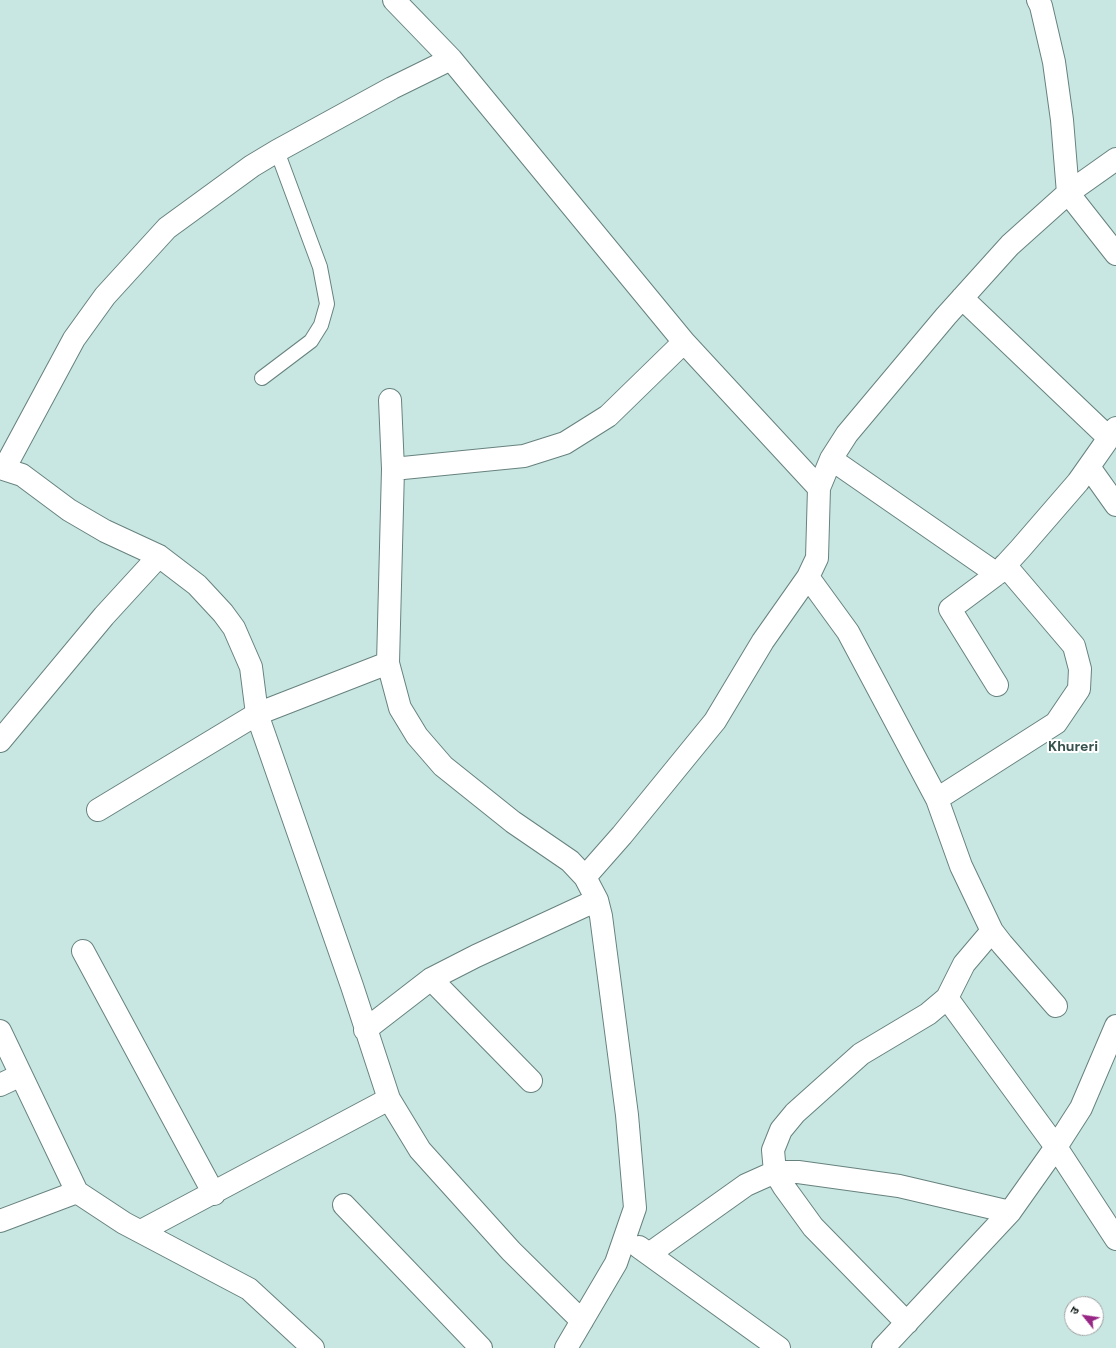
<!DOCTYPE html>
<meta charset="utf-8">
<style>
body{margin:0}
#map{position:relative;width:1116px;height:1348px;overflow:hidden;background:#c9e7e2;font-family:"DM Sans","Noto Sans Devanagari",sans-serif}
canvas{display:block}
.north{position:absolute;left:1064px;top:1296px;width:40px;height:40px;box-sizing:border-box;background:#fff;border:1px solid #9da1a1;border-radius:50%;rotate:300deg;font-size:11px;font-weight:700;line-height:16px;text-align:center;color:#0a1513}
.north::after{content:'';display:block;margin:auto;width:14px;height:18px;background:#972685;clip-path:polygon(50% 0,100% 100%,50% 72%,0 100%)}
</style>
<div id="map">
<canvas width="1116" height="1348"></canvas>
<div class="north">उ</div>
</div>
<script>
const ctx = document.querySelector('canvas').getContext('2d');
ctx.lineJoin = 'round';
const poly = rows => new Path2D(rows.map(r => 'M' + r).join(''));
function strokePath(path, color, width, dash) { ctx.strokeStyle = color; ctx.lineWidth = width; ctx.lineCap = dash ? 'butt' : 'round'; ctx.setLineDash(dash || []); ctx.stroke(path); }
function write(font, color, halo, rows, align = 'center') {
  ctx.font = font + ' "DM Sans",sans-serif'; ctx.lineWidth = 4; ctx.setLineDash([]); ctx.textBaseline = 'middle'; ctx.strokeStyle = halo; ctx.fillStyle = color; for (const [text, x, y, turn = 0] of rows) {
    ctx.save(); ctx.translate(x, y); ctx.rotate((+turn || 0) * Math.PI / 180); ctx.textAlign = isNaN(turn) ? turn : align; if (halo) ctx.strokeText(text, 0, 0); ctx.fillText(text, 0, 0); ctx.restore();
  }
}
const service = poly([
 [262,378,311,341,321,325,327,304,320,267,277,151]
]);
const minor = poly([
 [394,0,451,59,684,342,819,488],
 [1038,0,1041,6,1054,62,1062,120,1068,193,1116,254],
 [962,298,1109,438],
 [390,400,393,469,388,663,400,708,417,736,443,766,513,822,570,861,585,877,597,900,601,916,627,1115,635,1208,616,1263,566,1348],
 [831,459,997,574],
 [1089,467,1116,505],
 [0,468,22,475,69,510,105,531,159,556,197,585,223,613,234,628,251,667,257,714,352,986,389,1099,420,1150,511,1251,582,1321],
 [4,469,74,339,105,296,167,228,252,166,277,151,392,88,451,59],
 [393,469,524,456,565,443,608,416,684,342],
 [808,577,848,632,937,799,961,866,992,931,1002,944,1056,1006],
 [997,685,950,609,997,574,1020,549,1078,482,1116,428],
 [0,741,104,616,159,556],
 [937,799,1056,723,1079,689,1080,669,1074,646,1005,565],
 [98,810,257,714,388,663],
 [585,877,622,835,715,721,763,641,808,577,817,558,819,488,831,459,847,434,946,316,1010,245,1068,193,1116,159],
 [83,951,214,1194],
 [431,979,531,1081],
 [947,998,1056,1147,1116,1239],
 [365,1030,431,979,476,956,597,900],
 [0,1031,77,1192,124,1223,249,1289,313,1348],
 [0,1085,21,1075],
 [344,1205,481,1348],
 [0,1221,77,1192],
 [141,1231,389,1099],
 [639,1247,779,1348],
 [649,1254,746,1185,775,1172,798,1172,899,1186,1010,1212],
 [907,1323,813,1227,784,1187,775,1172,773,1150,781,1130,795,1113,861,1054,928,1014,947,998,964,964,992,931],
 [883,1348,1010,1212,1056,1147,1081,1108,1116,1026]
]);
const quarterNames = [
 ["Khureri",1073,747]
];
strokePath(service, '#67827e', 16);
strokePath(minor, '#67827e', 24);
strokePath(service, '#fff', 14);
strokePath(minor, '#fff', 22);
write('bold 14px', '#37514d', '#fff', quarterNames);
</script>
